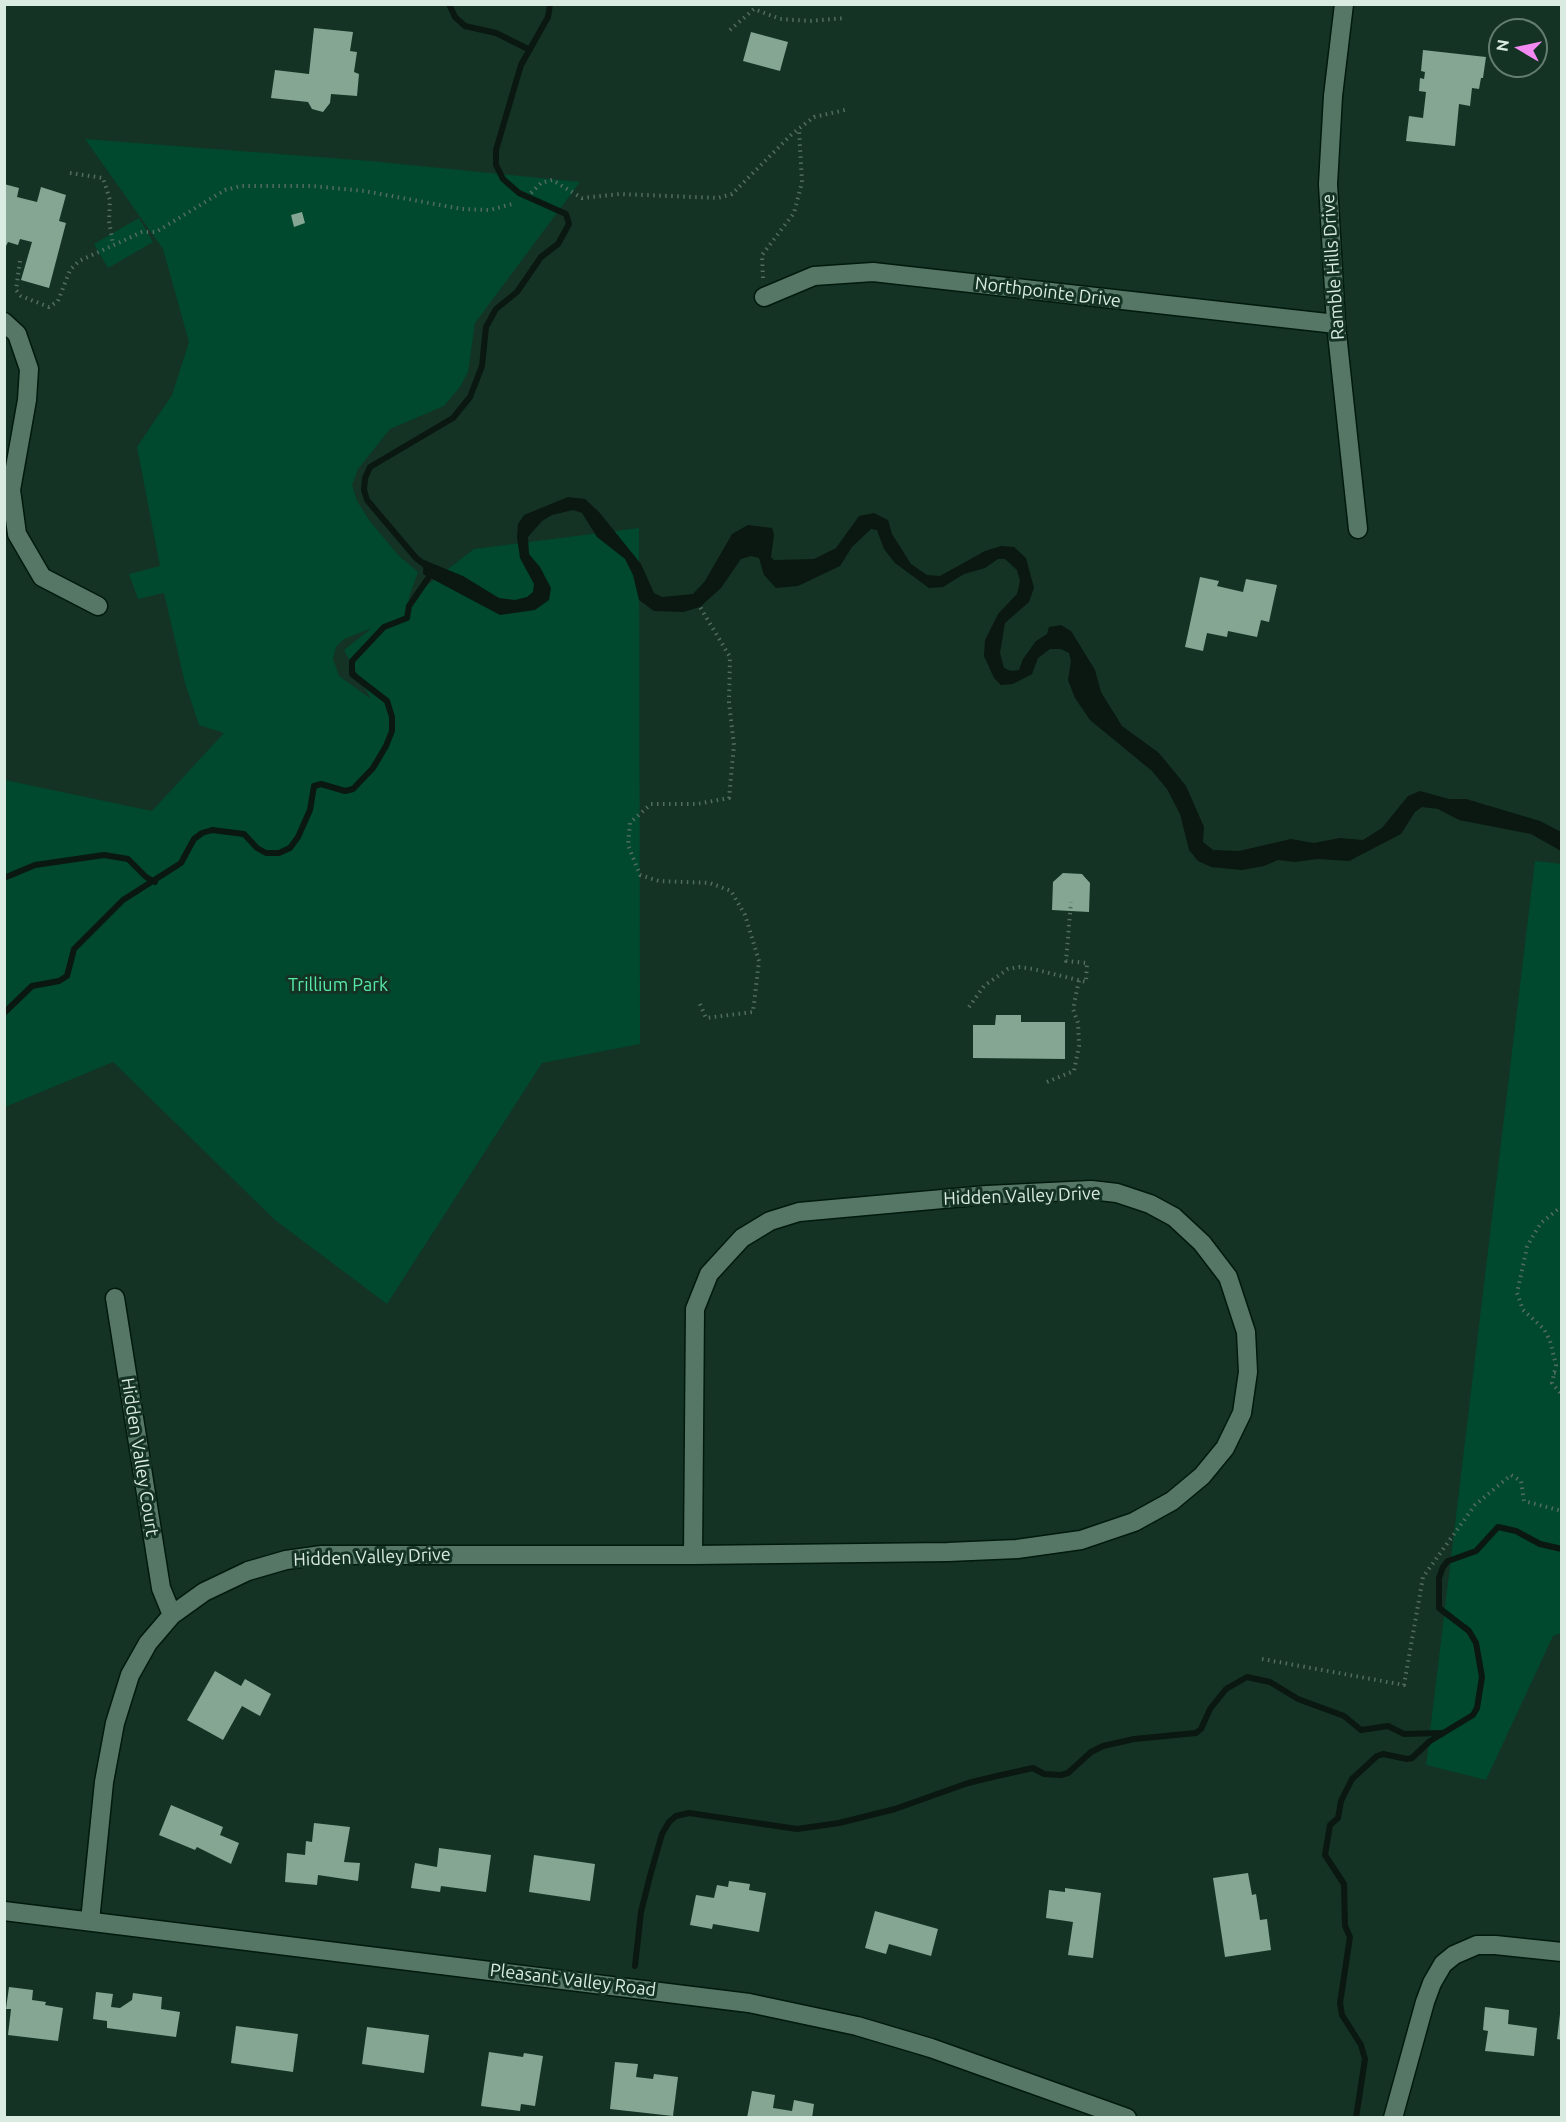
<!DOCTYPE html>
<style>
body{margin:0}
#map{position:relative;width:1566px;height:2122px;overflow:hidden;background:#143324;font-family:Ubuntu,sans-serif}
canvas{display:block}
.frame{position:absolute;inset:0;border:6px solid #daece2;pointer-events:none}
.north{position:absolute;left:1488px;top:18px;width:60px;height:60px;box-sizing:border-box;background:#143324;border:2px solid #637d70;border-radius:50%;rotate:279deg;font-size:16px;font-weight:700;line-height:24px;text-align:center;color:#daece2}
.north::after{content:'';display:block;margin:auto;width:21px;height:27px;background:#f38af1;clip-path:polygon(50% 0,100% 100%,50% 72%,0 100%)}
</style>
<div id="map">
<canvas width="1566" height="2122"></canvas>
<div class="frame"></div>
<div class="north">N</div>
</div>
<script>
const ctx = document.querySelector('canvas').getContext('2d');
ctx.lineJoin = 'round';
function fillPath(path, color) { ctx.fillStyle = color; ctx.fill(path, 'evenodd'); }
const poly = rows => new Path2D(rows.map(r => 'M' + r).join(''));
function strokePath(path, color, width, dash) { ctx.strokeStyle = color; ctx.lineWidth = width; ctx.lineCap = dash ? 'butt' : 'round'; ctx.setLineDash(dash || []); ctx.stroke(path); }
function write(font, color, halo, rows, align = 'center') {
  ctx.font = font + ' Ubuntu,sans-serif'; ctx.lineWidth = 6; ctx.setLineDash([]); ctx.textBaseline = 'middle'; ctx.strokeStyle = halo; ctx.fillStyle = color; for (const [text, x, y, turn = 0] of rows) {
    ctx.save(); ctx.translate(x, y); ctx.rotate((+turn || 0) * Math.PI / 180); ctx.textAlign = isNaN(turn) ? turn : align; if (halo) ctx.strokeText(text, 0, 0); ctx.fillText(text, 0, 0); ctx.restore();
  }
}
const green = poly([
 [85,139,370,161,580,182,475,323,468,372,460,387,444,406,390,429,358,469,352,485,357,501,369,520,399,556,418,572,408,600,474,549,639,528,640,1044,542,1063,387,1304,275,1220,113,1062,5,1107,5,780,152,811,224,733,199,725,185,683,164,593,138,599,129,574,160,566,137,447,172,395,189,342,163,249],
 [372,628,344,650,371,699,339,676,333,659,336,647,344,639],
 [139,218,153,242,108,268,94,244],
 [1535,861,1562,864,1561,1633,1553,1636,1486,1780,1426,1765]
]);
const water = poly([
 [568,497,585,499,599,512,641,564,654,593,662,597,693,594,705,581,732,534,748,525,772,528,774,535,771,557,774,560,814,559,836,548,859,516,874,513,888,520,892,534,911,564,927,575,940,576,985,551,1001,546,1014,547,1026,558,1034,588,1029,602,1005,623,1000,653,1004,668,1011,671,1019,670,1023,659,1036,641,1047,634,1049,627,1061,625,1071,631,1095,670,1101,692,1122,726,1159,753,1186,786,1204,827,1203,842,1213,850,1239,851,1291,839,1314,843,1340,838,1363,840,1382,828,1408,796,1420,791,1449,799,1466,799,1540,821,1561,832,1561,851,1531,834,1459,820,1438,809,1422,807,1415,812,1401,834,1349,861,1318,859,1294,862,1278,860,1264,866,1242,870,1211,867,1198,861,1189,850,1180,814,1167,789,1152,771,1090,720,1075,698,1068,680,1071,661,1069,653,1061,649,1050,649,1038,658,1032,674,1013,684,1001,685,994,678,984,656,985,640,998,614,1017,594,1020,581,1017,570,1005,559,998,559,985,568,964,574,943,587,929,588,895,563,884,549,877,530,871,529,852,547,840,566,798,586,776,588,764,575,759,558,751,556,741,559,721,588,700,607,683,612,654,611,639,600,633,575,625,559,597,537,582,513,573,510,552,515,542,521,528,537,529,554,540,567,551,588,549,600,535,610,500,615,423,574,424,560,463,576,499,598,515,600,527,597,533,592,534,584,520,558,517,538,518,524,524,515]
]);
const stream = poly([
 [449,4,455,17,465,26,496,33,530,50],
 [4,878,35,865,104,855,128,859,146,877,155,882],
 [4,1013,32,986,59,981,67,976,74,949,123,900,181,863,194,839,202,833,212,830,244,834,257,848,266,853,279,853,290,848,298,837,310,810,314,786,321,784,345,791,353,789,373,768,386,746,392,731,392,717,387,701,352,674,352,661,384,627,407,618,409,606,433,571,416,558,367,500,364,490,365,478,370,467,453,418,470,397,482,366,486,327,496,309,517,292,541,257,558,244,569,224,566,214,519,193,503,179,496,165,496,150,521,65,548,17,550,4],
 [635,1966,641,1912,650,1876,662,1834,669,1822,676,1816,689,1813,797,1829,839,1823,895,1809,968,1783,997,1776,1033,1768,1044,1774,1061,1775,1068,1773,1091,1752,1103,1746,1134,1739,1196,1733,1201,1729,1210,1709,1226,1689,1247,1677,1270,1682,1298,1699,1344,1716,1361,1730,1388,1726,1404,1734,1441,1733],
 [1356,2118,1365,2059,1361,2045,1342,2015,1340,2003,1350,1937,1345,1926,1344,1884,1325,1855,1330,1825,1338,1818,1341,1801,1352,1779,1377,1756,1383,1754,1407,1759,1412,1758,1430,1741,1473,1715,1477,1708,1482,1677,1476,1643,1469,1631,1439,1608,1439,1578,1443,1567,1448,1561,1476,1551,1498,1527,1516,1531,1540,1544,1562,1549]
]);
const building = poly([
 [314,28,353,32,350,51,357,52,354,72,359,74,357,96,331,94,330,103,323,112,312,109,308,102,271,98,275,70,309,74],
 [751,32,788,42,780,71,743,61],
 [1423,50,1486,57,1483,78,1481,78,1479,89,1472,88,1470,106,1459,104,1455,146,1406,141,1409,116,1423,118,1426,92,1419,91,1420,78,1424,79,1425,72,1421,71],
 [4,184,19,188,17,197,37,202,41,187,66,195,59,221,66,223,49,288,21,280,32,242,20,239,18,245,8,242,4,250],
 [302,212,305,223,294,227,291,215],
 [1200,577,1219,581,1217,586,1243,592,1246,579,1277,585,1269,622,1261,620,1257,637,1228,631,1227,637,1207,633,1203,651,1185,647],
 [1063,873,1082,874,1090,883,1089,912,1052,910,1053,882],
 [996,1015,1021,1015,1021,1022,1065,1022,1065,1059,973,1058,973,1025,995,1025],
 [215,1671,241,1686,245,1679,271,1694,260,1716,242,1706,223,1740,187,1720],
 [171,1805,223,1827,220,1835,239,1843,231,1864,197,1847,195,1850,159,1835],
 [314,1823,350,1827,344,1862,360,1863,358,1881,318,1875,317,1885,285,1882,287,1853,305,1855,306,1841,312,1842],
 [439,1848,491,1855,486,1892,441,1886,440,1892,411,1888,415,1863,437,1867],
 [534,1855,595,1864,590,1901,529,1892],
 [1248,1873,1252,1895,1256,1894,1260,1920,1267,1919,1271,1950,1225,1957,1213,1878],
 [729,1881,750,1884,749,1890,766,1893,759,1932,713,1924,712,1929,690,1925,696,1895,714,1898,717,1885,728,1887],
 [1065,1888,1101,1893,1093,1958,1068,1955,1073,1922,1046,1918,1049,1890,1065,1892],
 [875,1911,938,1929,931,1956,889,1944,886,1954,865,1948],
 [9,1987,33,1990,32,2000,46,2002,45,2005,63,2008,58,2041,8,2035,11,2009,6,2009],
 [96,1992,113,1994,111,2007,120,2008,132,2000,133,1993,162,1997,161,2009,180,2012,176,2037,107,2028,107,2021,93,2019],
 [1485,2007,1509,2010,1508,2024,1537,2028,1534,2056,1485,2051,1488,2031,1483,2030],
 [1560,2014,1562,2015,1562,2040,1557,2039],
 [236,2026,298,2034,293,2072,231,2063],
 [367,2027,429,2035,424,2073,362,2064],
 [489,2052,523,2057,524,2053,543,2056,535,2106,521,2104,520,2111,481,2106],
 [615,2062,638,2064,636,2077,653,2079,654,2074,678,2077,673,2116,610,2109],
 [752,2091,775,2095,773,2108,792,2111,794,2100,814,2104,812,2118,747,2118]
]);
const path = poly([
 [730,30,754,9,780,19,810,21,846,18],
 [70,173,103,178,110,200,109,221,113,244],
 [531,193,541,183,552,180,582,198,620,194,718,198,732,194,792,134,814,117,845,110],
 [20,261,16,290,21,296,49,307,58,301,70,270,79,261,142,232,156,232,225,190,241,186,313,186,364,191,462,209,490,210,512,204],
 [763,278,762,255,794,213,802,182,799,129],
 [700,1004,706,1018,753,1012,759,961,745,915,731,891,710,883,659,881,640,875,628,845,630,823,651,804,697,804,729,798,734,745,729,703,730,657,700,607],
 [969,1007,984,986,1008,969,1020,967,1033,969,1086,982,1087,963,1066,961,1071,902],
 [1047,1082,1074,1071,1079,1046,1078,1023,1073,1009,1079,980],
 [1562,1206,1541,1223,1534,1234,1527,1247,1517,1293,1523,1310,1544,1329,1550,1341,1556,1365,1552,1383,1562,1395],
 [1554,1373,1562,1372],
 [1562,1436,1562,1446],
 [1262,1659,1404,1685,1423,1577,1475,1505,1511,1475,1521,1481,1524,1501,1562,1511]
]);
const minor = poly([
 [1344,4,1333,96,1328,184,1336,324,1358,529],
 [764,297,814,276,873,272,1336,324],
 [4,322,17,334,29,369,27,400,11,490,17,534,42,577,98,606],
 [1091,1190,1117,1193,1150,1204,1174,1217,1202,1243,1228,1277,1246,1332,1248,1372,1242,1413,1225,1448,1202,1476,1172,1501,1134,1522,1081,1540,1017,1549,948,1552,693,1555,695,1309,709,1274,742,1238,770,1221,799,1212,987,1195,1091,1190],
 [115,1298,161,1588,172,1615],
 [4,1911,749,2003,857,2026,931,2048,1127,2118],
 [90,1921,104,1782,115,1723,130,1675,148,1643,172,1615,204,1592,248,1571,286,1560,322,1555,693,1555],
 [1393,2118,1425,2002,1432,1983,1443,1964,1454,1955,1477,1945,1495,1945,1562,1952]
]);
const streetNames = [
 ["Ramble Hills Drive",1333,267,-94],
 ["Northpointe Drive",1048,292,7],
 ["Hidden Valley Drive",1022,1196,-2],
 ["Hidden Valley Court",140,1457,81],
 ["Hidden Valley Drive",372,1557,-2],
 ["Pleasant Valley Road",573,1980,7]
];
const parkNames = [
 ["Trillium Park",338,985]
];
fillPath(green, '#00492e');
fillPath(water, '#0a1811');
strokePath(stream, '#0a1811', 6);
fillPath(building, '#84a693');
strokePath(minor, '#001a0d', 21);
strokePath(path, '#526d60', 4, [1.5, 4.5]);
strokePath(minor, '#577766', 18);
write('18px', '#daece2', '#143324', streetNames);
write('18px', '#58e9a8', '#143324', parkNames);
</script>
